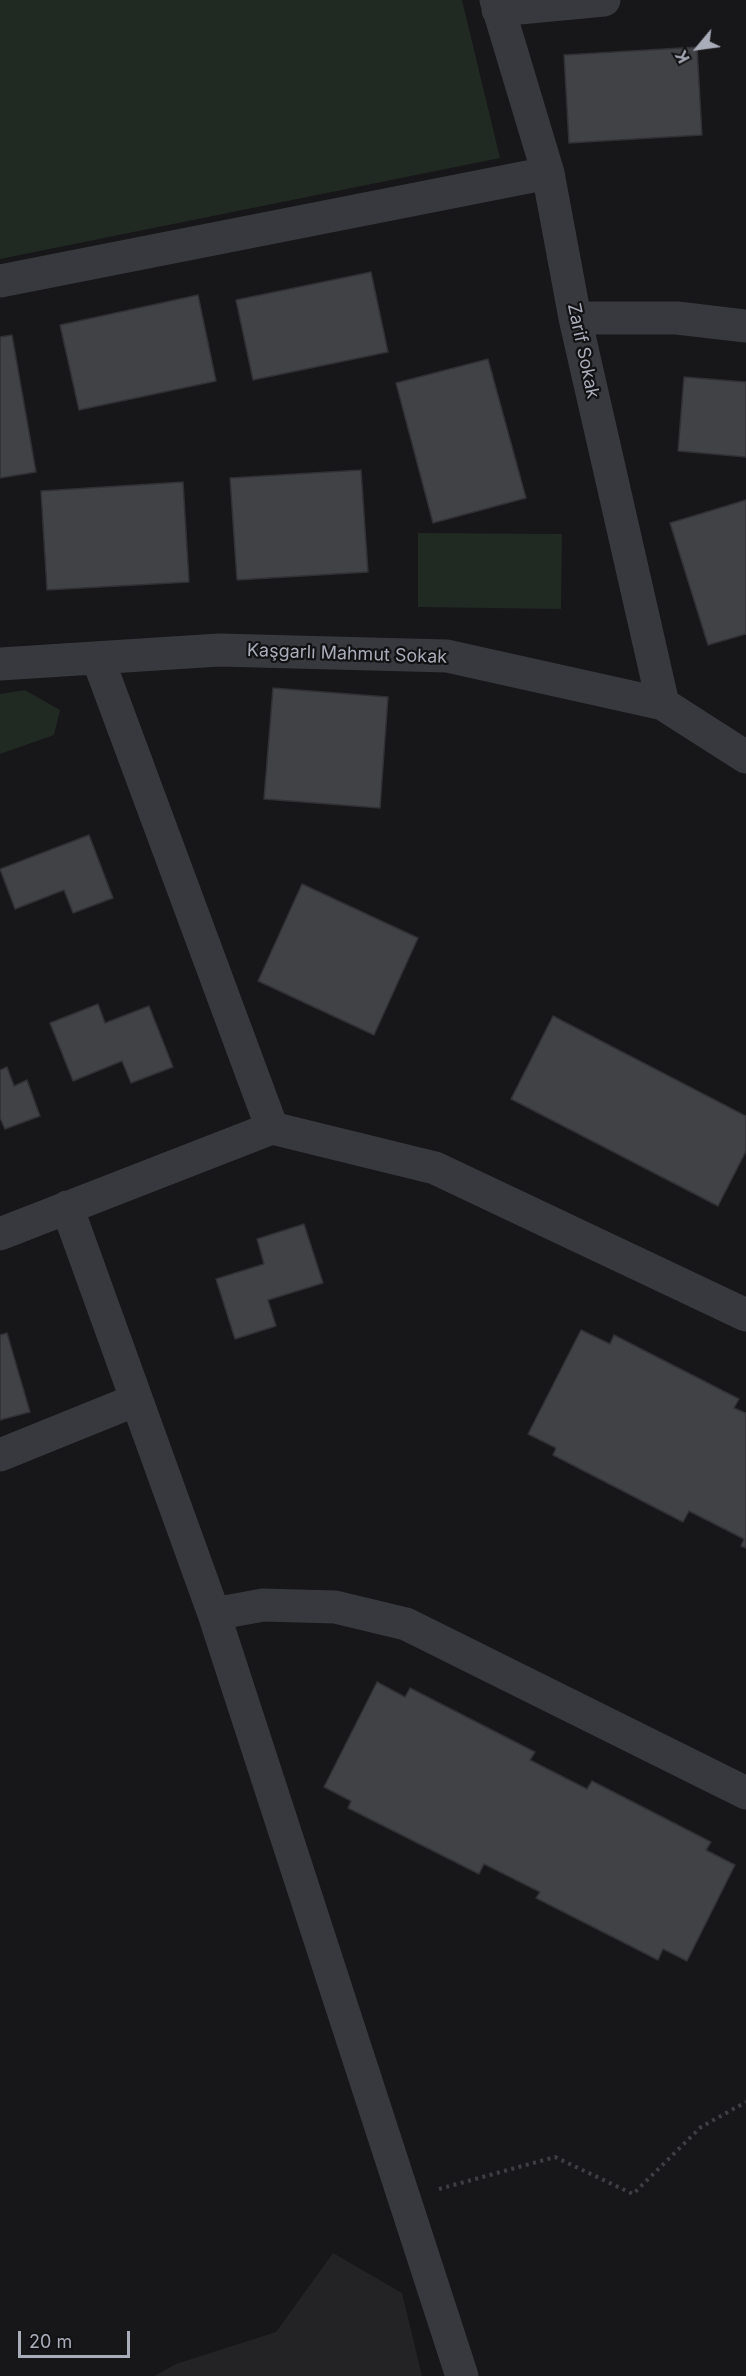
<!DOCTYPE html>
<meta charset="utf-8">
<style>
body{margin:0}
#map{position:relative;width:746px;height:2376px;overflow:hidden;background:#171719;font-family:Inter,sans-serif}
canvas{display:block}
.north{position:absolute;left:668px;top:18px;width:60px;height:60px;-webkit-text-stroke:4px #121214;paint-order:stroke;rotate:241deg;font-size:16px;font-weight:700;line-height:24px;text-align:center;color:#a9adb9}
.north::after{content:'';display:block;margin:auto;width:21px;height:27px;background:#a9adb9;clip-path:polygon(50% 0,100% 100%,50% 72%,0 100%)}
.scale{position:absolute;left:18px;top:2331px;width:112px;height:27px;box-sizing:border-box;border:3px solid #a9adb9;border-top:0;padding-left:8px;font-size:18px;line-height:21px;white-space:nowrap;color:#a9adb9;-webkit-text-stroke:4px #121214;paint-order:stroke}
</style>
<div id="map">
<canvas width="746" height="2376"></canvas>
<div class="north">K</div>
<div class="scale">20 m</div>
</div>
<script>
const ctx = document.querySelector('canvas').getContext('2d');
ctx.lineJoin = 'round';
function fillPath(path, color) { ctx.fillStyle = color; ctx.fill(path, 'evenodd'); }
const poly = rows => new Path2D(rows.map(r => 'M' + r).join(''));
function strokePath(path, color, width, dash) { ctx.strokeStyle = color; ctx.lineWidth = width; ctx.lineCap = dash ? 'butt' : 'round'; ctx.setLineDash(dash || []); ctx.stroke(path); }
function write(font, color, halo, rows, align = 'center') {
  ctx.font = font + ' Inter,sans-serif'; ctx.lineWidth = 4.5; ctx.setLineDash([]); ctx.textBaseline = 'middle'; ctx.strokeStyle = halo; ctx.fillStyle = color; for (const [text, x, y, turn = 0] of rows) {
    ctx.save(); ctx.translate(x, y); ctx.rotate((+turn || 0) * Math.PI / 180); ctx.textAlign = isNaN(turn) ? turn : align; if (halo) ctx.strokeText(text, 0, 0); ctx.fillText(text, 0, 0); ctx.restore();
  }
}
const built = poly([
 [333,2253,402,2293,422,2376,154,2376,176,2364,276,2332]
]);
const green = poly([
 [0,0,462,0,500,158,0,259],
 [418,533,562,534,561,609,418,607],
 [25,690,60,710,54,735,0,754,0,694]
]);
const building = poly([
 [697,47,702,135,569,143,564,55,697,47],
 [371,272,388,352,253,380,236,300,371,272],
 [198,295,216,381,79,410,60,325,198,295],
 [12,335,36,472,0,478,0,337,12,335],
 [488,359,526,498,433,523,396,383,488,359],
 [684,377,746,382,746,457,678,451,684,377],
 [361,470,368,572,237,580,230,478,361,470],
 [183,482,189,582,47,590,41,491,183,482],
 [746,500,746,634,708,645,670,523,746,500],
 [273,688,388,697,380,808,264,799,273,688],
 [89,835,113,898,73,913,64,890,15,909,0,869,89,835],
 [302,884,418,938,374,1035,258,981,302,884],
 [98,1004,105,1023,149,1006,173,1067,131,1083,122,1061,73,1081,50,1023,98,1004],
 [553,1016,746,1116,746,1151,718,1206,511,1099,553,1016],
 [7,1067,14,1086,27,1080,40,1116,5,1129,0,1118,0,1070,7,1067],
 [304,1224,323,1283,268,1300,276,1326,235,1339,216,1279,264,1264,257,1239,304,1224],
 [581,1330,610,1344,614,1335,739,1399,734,1408,746,1413,746,1548,741,1546,744,1539,689,1511,683,1522,553,1455,556,1448,528,1434,581,1330],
 [7,1333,30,1412,0,1420,0,1335,7,1333],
 [377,1682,405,1697,410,1688,535,1752,530,1760,587,1789,592,1781,711,1842,706,1850,735,1865,687,1961,663,1949,658,1960,536,1898,540,1892,484,1864,479,1874,348,1808,351,1801,324,1787,377,1682]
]);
const path = poly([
 [439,2189,555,2157,633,2194,701,2127,746,2102]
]);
const minor = poly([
 [496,0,548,173,575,318,663,704],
 [498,10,604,0],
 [0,281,548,173],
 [575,318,677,318,746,326],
 [98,659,272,1128],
 [0,664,219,650,447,656,663,704,746,757],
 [67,1207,214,1614,462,2376],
 [0,1234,272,1128,435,1168,746,1315],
 [0,1455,136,1400],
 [214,1614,263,1605,335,1607,406,1624,746,1793]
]);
const streetNames = [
 ["Zarif Sokak",583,351,78],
 ["Kaşgarlı Mahmut Sokak",347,654,2]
];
fillPath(built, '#232326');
fillPath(green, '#212923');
fillPath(building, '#414246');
strokePath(building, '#313135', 1.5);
strokePath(path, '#3e3f45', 4, [3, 4.5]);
strokePath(minor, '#38393e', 33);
write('18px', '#a9adb9', '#121214', streetNames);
</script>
